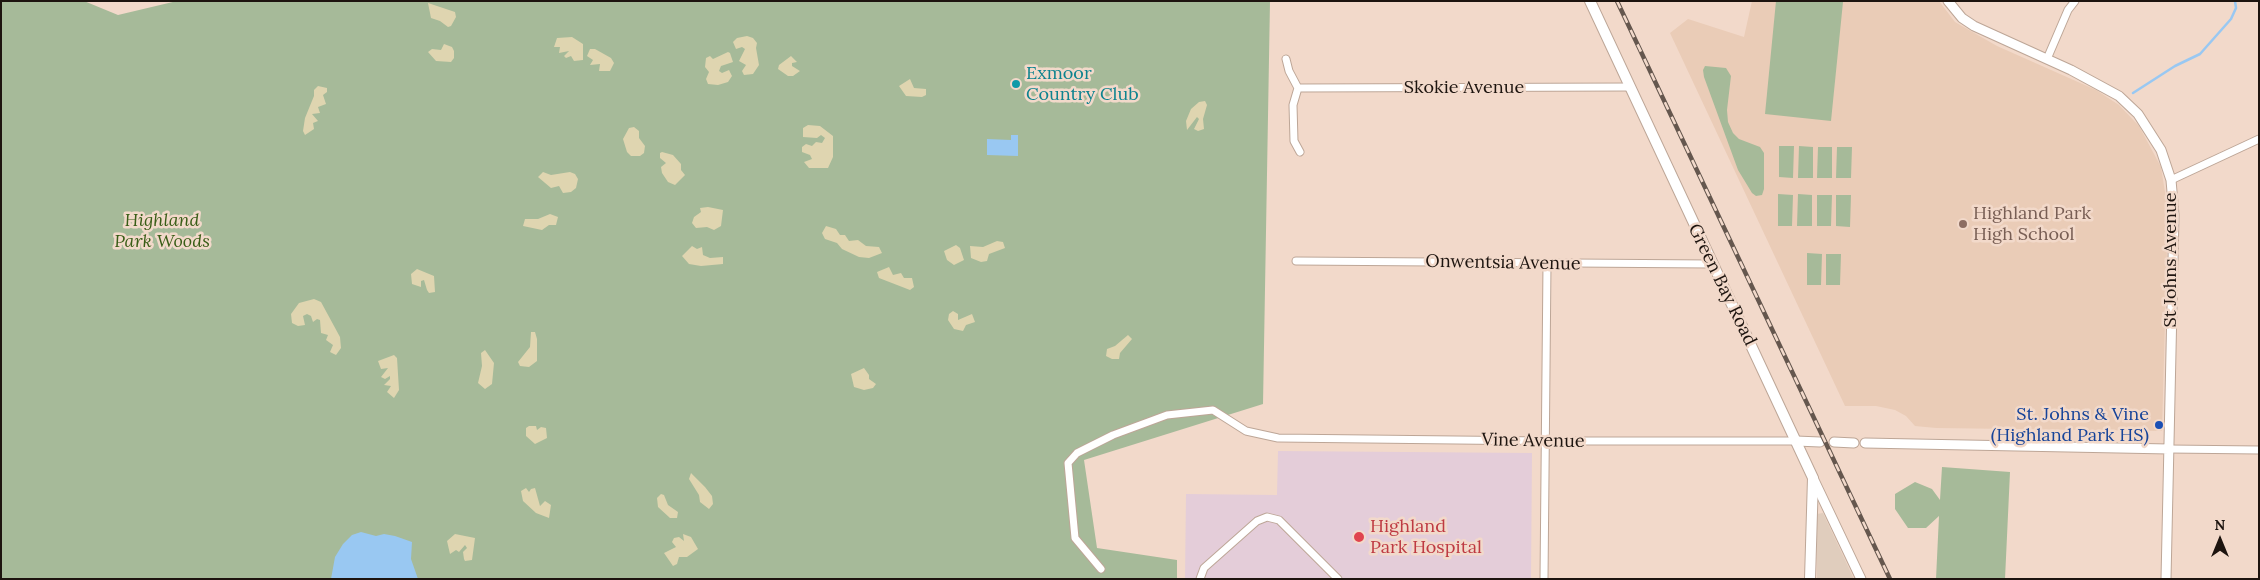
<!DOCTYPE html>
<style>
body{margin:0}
#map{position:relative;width:2260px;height:580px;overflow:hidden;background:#f2d9ca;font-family:Lora,serif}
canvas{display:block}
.frame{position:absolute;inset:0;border:2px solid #1d140f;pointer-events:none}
.north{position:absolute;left:2195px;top:515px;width:50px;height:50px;-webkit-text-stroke:4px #f2d9ca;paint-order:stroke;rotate:0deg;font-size:14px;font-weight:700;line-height:20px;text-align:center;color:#1d140f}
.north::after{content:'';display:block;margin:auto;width:18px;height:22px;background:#1d140f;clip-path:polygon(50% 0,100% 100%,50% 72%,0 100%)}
</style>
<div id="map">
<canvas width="2260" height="580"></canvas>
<div class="frame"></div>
<div class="north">N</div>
</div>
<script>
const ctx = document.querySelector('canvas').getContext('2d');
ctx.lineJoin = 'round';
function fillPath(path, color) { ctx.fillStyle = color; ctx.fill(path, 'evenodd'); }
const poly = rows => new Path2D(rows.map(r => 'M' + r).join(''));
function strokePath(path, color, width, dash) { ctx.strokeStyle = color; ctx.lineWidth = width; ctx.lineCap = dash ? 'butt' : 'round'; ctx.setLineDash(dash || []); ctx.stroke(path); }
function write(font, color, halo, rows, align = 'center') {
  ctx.font = font + ' Lora,serif'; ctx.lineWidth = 5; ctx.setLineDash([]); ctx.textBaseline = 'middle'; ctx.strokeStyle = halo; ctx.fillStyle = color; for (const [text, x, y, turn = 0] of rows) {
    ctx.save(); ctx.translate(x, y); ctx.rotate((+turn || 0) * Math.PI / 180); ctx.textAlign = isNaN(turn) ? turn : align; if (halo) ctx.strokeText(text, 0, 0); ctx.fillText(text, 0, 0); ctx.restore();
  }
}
const commercial = poly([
 [1823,513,1854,579,1817,579,1817,514]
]);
const built = poly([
 [1752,1,1939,1,1955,22,1997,46,2096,90,2119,105,2139,126,2161,167,2168,211,2162,431,1936,428,1915,426,1906,416,1895,410,1876,406,1845,406,1670,33,1688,19,1744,37]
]);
const medical = poly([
 [1278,451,1532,453,1531,579,1185,579,1186,494,1277,495]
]);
const green = poly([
 [1,1,84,1,118,15,177,1,1270,1,1263,404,1084,460,1097,548,1177,560,1177,579,1,579],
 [1776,1,1843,2,1831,121,1765,114],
 [1705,66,1726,68,1731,76,1727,110,1728,122,1733,133,1739,139,1760,147,1764,153,1764,189,1762,195,1756,196,1752,193,1738,170,1704,77,1703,70],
 [1779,146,1794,146,1793,178,1779,177],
 [1799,146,1813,147,1813,178,1798,178],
 [1818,147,1832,147,1832,178,1817,178],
 [1837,147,1852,147,1851,178,1836,178],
 [1778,194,1793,195,1792,226,1778,226],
 [1798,194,1812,195,1812,226,1797,226],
 [1817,195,1832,195,1831,226,1817,226],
 [1836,195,1851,195,1850,227,1836,226],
 [1807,253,1822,254,1821,285,1807,285],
 [1826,254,1841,254,1840,285,1826,285],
 [1942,467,2010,472,2005,579,1936,579,1939,516,1926,528,1908,528,1895,509,1895,494,1915,482,1932,489,1940,500]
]);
const sand = poly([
 [428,3,455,12,456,17,451,26,448,27,440,21,431,18],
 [747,36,753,38,757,43,756,48,759,65,753,74,744,75,742,71,746,65,739,61,745,49,742,47,736,49,733,42,737,38],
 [572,37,583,44,583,60,574,61,571,56,566,58,564,56,569,51,559,53,560,47,554,47,557,38],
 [444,44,452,47,454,51,454,58,451,62,436,61,428,52,432,49,441,50],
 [590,49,595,49,611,58,614,63,610,71,599,71,600,64,590,65,593,60,587,56],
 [728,52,730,53,733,62,721,66,719,71,722,73,729,70,732,76,728,82,718,85,708,84,706,79,709,72,705,67,706,58,710,56,713,59],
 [791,56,797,62,792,63,792,66,800,71,793,76,788,76,778,69,779,65],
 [910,79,914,88,926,89,926,95,922,97,906,96,899,86],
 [318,86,327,88,327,92,323,95,326,104,318,107,320,113,312,114,318,121,313,123,314,129,305,135,303,131,305,118,314,96,314,90],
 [1205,101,1207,105,1203,119,1204,129,1198,131,1194,129,1199,119,1197,117,1187,130,1186,121,1191,109,1199,102],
 [808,125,820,126,833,136,833,157,828,168,809,168,804,162,812,159,810,155,802,152,802,147,806,144,812,146,816,142,822,143,825,138,821,135,817,138,803,137,803,128],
 [634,127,639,131,639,138,645,146,644,153,640,156,631,156,627,152,623,139,629,128],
 [662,152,673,155,681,164,681,170,685,175,675,185,668,182,662,173,661,167,666,163,660,158,660,153],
 [543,172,551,175,570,172,575,174,578,179,576,188,571,192,563,193,559,186,551,188,538,177],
 [708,207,723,210,721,226,714,230,707,227,696,228,692,223,694,217,701,212,700,208],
 [550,214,558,217,556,225,549,225,542,230,523,226,525,219,538,219],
 [826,226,836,229,840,235,845,235,849,241,858,240,866,246,879,247,882,253,869,258,859,257,842,249,837,243,825,239,822,233],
 [997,241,1003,242,1005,248,989,254,987,261,981,262,971,258,970,246,983,247],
 [956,245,960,248,964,260,954,265,947,260,944,251],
 [692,246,697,249,702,247,703,255,710,258,723,257,723,264,701,266,689,264,682,256],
 [889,267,893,275,901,273,904,278,912,278,914,287,910,290,879,278,877,272],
 [417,269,434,276,435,292,429,293,427,290,424,280,421,281,421,287,412,284,411,274],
 [314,299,321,302,340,337,341,348,336,355,330,352,333,345,326,340,328,335,321,333,320,320,317,319,313,322,311,316,307,314,303,316,305,325,298,326,292,323,291,314,299,303],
 [953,311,958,314,958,320,972,314,975,322,966,325,963,331,954,329,948,320,949,314],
 [531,332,535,332,537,339,537,361,529,367,520,366,518,362,530,347],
 [1128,335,1132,339,1120,353,1119,359,1112,359,1106,356,1107,349,1115,346],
 [485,350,494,363,492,384,485,389,478,383,482,366,481,353],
 [394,355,397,358,399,390,394,398,387,392,391,386,384,385,390,379,390,376,385,379,381,377,388,368,381,369,378,361],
 [864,368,869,375,869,379,876,384,873,388,864,390,854,387,851,374],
 [529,426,536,426,537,430,541,427,546,428,547,438,535,444,526,436,526,428],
 [691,473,705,487,712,496,713,504,709,509,700,502,699,495,689,479],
 [526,488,529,492,531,489,535,488,540,506,545,501,551,505,549,518,536,513,523,501,521,491],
 [661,494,664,495,668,505,678,512,677,518,670,518,658,507,657,498],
 [455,534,475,538,472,560,465,561,464,559,463,552,467,548,465,545,459,552,456,550,450,554,447,541],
 [683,534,691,537,698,549,687,557,679,557,677,564,673,566,664,553,676,547,672,542,674,538,679,537,684,541]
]);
const water = poly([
 [1011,135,1018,135,1018,156,987,155,987,139,1011,140],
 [361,532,376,536,384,534,395,536,412,542,411,559,418,579,331,579,335,557,343,544,352,535]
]);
const stream = poly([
 [2133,93,2175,66,2200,54,2231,19,2236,8,2235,1]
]);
const minor = poly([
 [1286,59,1289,71,1298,88],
 [2047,59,2068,10,2075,1],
 [1298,88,1631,87],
 [1298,88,1293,105,1294,141,1300,152],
 [2171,180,2259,139],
 [1296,261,1711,264],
 [2169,449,2259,450],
 [1101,569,1075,538,1068,463,1077,453,1113,435,1167,415,1213,410,1246,431,1278,438,1545,441,1796,441],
 [1200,579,1204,568,1257,521,1267,517,1279,520,1338,579],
 [1544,579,1547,264]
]);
const tertiary = poly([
 [1948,1,1962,18,1974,26,2071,70,2119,96,2138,114,2161,150,2171,180,2174,215,2166,579],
 [1796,441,1820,442],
 [1834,442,1854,443],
 [1865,443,2169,449],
 [1813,478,1861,579]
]);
const secondary = poly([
 [1590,1,1813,478,1810,579]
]);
const rail = poly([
 [1617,1,1890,579]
]);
const markers = [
 [1016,84,5,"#0f9aa8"],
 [1963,224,5,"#8d6e63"],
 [2159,425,5,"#1a4fb4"],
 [1359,537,6,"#e0444e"]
];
const cultureNames = [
 ["Exmoor",1026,74],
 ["Country Club",1026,95]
];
const streetNames = [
 ["Skokie Avenue",1464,88],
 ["St Johns Avenue",2171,260,-90],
 ["Onwentsia Avenue",1503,263,1],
 ["Green Bay Road",1722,285,64],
 ["Vine Avenue",1533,441,1]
];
const educationNames = [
 ["Highland Park",1973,214],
 ["High School",1973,235]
];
const parkNames = [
 ["Highland",162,221],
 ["Park Woods",162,242]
];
const transitNames = [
 ["St. Johns & Vine",2149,415],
 ["(Highland Park HS)",2149,436]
];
const healthNames = [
 ["Highland",1370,527],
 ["Park Hospital",1370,548]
];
fillPath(commercial, '#e0cdbd');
fillPath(built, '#eaccb7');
fillPath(medical, '#e4cdd9');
fillPath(green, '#a6ba99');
fillPath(sand, '#dfd5b0');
fillPath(water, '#99c8f2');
strokePath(stream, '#99c8f2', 2.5);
strokePath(minor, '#bda697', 9);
strokePath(tertiary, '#bda697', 11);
strokePath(secondary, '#bda697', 12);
strokePath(minor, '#fff', 7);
strokePath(tertiary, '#fff', 9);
strokePath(secondary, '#fff', 10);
strokePath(rail, '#65574e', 4.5);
strokePath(rail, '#f2d9ca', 2.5, [8]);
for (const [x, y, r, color] of markers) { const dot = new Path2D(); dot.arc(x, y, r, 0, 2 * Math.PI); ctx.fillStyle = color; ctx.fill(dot); strokePath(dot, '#f2d9ca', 2); }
write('18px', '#0d838f', '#f2d9ca', cultureNames, 'left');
write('18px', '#1d140f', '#f2d9ca', streetNames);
write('18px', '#785e54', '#f2d9ca', educationNames, 'left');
write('italic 18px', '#385d16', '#f2d9ca', parkNames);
write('18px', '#164399', '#f2d9ca', transitNames, 'right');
write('18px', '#be3a42', '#f2d9ca', healthNames, 'left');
</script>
